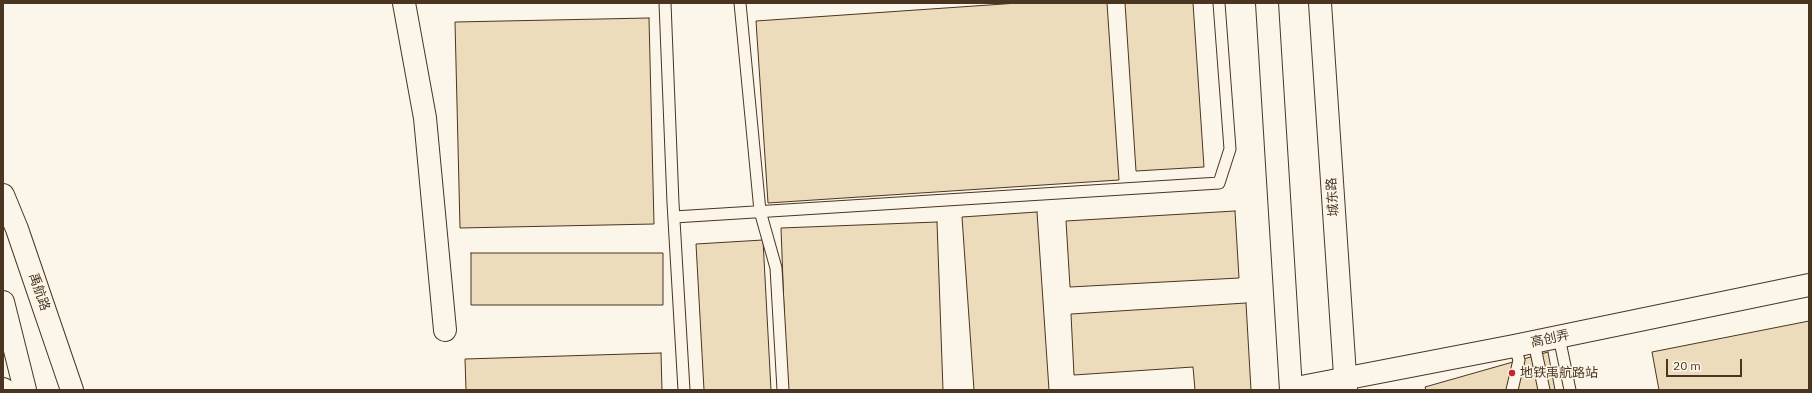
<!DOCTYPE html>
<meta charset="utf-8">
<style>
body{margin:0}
#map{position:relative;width:1812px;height:393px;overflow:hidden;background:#fbf6e9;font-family:"IBM Plex Sans",sans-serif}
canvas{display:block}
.frame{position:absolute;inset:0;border:4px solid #4a3520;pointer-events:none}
.scale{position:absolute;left:1666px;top:359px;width:76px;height:18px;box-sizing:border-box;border:2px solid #4a3520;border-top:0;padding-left:5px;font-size:12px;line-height:14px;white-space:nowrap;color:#4a3520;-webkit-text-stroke:3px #fbf6e9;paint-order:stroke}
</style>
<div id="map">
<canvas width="1812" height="393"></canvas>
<div class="frame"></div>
<div class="scale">20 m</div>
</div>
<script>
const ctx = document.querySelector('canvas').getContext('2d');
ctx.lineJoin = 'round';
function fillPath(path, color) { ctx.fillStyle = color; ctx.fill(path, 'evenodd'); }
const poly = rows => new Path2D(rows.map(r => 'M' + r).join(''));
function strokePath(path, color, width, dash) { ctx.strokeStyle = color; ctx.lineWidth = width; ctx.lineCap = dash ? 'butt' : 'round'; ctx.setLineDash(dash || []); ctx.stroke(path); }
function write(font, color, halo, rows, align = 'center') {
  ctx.font = font + ' "IBM Plex Sans","Noto Sans SC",sans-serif'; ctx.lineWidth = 3; ctx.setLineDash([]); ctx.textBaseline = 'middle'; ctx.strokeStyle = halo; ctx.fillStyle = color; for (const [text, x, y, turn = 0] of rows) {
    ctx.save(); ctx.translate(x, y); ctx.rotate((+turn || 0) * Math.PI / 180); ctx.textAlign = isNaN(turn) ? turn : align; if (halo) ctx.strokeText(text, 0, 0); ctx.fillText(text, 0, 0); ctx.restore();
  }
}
const building = poly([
 [1018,3,1107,3,1119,180,768,203,756,21,1018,3],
 [1125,3,1193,3,1204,167,1136,171,1125,3],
 [649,18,654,224,460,228,455,22,649,18],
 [1235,211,1239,278,1070,287,1066,221,1235,211],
 [1037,212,1049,390,974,390,962,217,1037,212],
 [937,222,943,390,787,390,781,228,937,222],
 [763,240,771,390,704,390,696,244,763,240],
 [471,253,663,253,663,305,471,305,471,253],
 [1246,303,1251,390,1195,390,1193,367,1074,375,1071,314,1246,303],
 [1809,321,1809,390,1659,390,1652,352,1809,321],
 [1548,352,1555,390,1426,390,1425,387,1548,352],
 [661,353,662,390,466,390,465,359,661,353]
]);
const lane = poly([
 [665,3,673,203,684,390],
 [740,3,760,211,776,268,783,390],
 [674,217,1219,183,1230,149,1219,3],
 [1559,337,1570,390],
 [1534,342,1544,390],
 [1512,390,1519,360,1514,346]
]);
const street = poly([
 [404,3,425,118,445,330],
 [1291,389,1514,346,1809,285]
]);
const secondary = poly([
 [1267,3,1291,390],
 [1320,3,1346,390],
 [3,195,17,229,72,390],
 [3,302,25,390]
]);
const highway = poly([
 [3,389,5,390]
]);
const markers = [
 [1512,373,4,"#c62828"]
];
const streetNames = [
 ["城东路",1333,197,-94],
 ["禹航路",39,292,71],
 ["高创弄",1550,339,-12]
];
const poiNames = [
 ["地铁禹航路站",1520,373]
];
fillPath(building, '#ecdcbc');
strokePath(building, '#4a3520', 1);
strokePath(lane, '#4a3520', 13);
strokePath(street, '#4a3520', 24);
strokePath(secondary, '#4a3520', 24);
strokePath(highway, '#4a3520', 24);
strokePath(lane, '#fbf6e9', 11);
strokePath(street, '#fbf6e9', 22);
strokePath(secondary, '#fbf6e9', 22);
strokePath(highway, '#fbf6e9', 22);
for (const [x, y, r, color] of markers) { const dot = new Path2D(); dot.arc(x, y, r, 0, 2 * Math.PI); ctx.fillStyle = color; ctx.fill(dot); strokePath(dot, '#fbf6e9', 1.5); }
write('13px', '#4a3520', '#fbf6e9', streetNames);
write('13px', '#4a3520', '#fbf6e9', poiNames, 'left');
</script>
